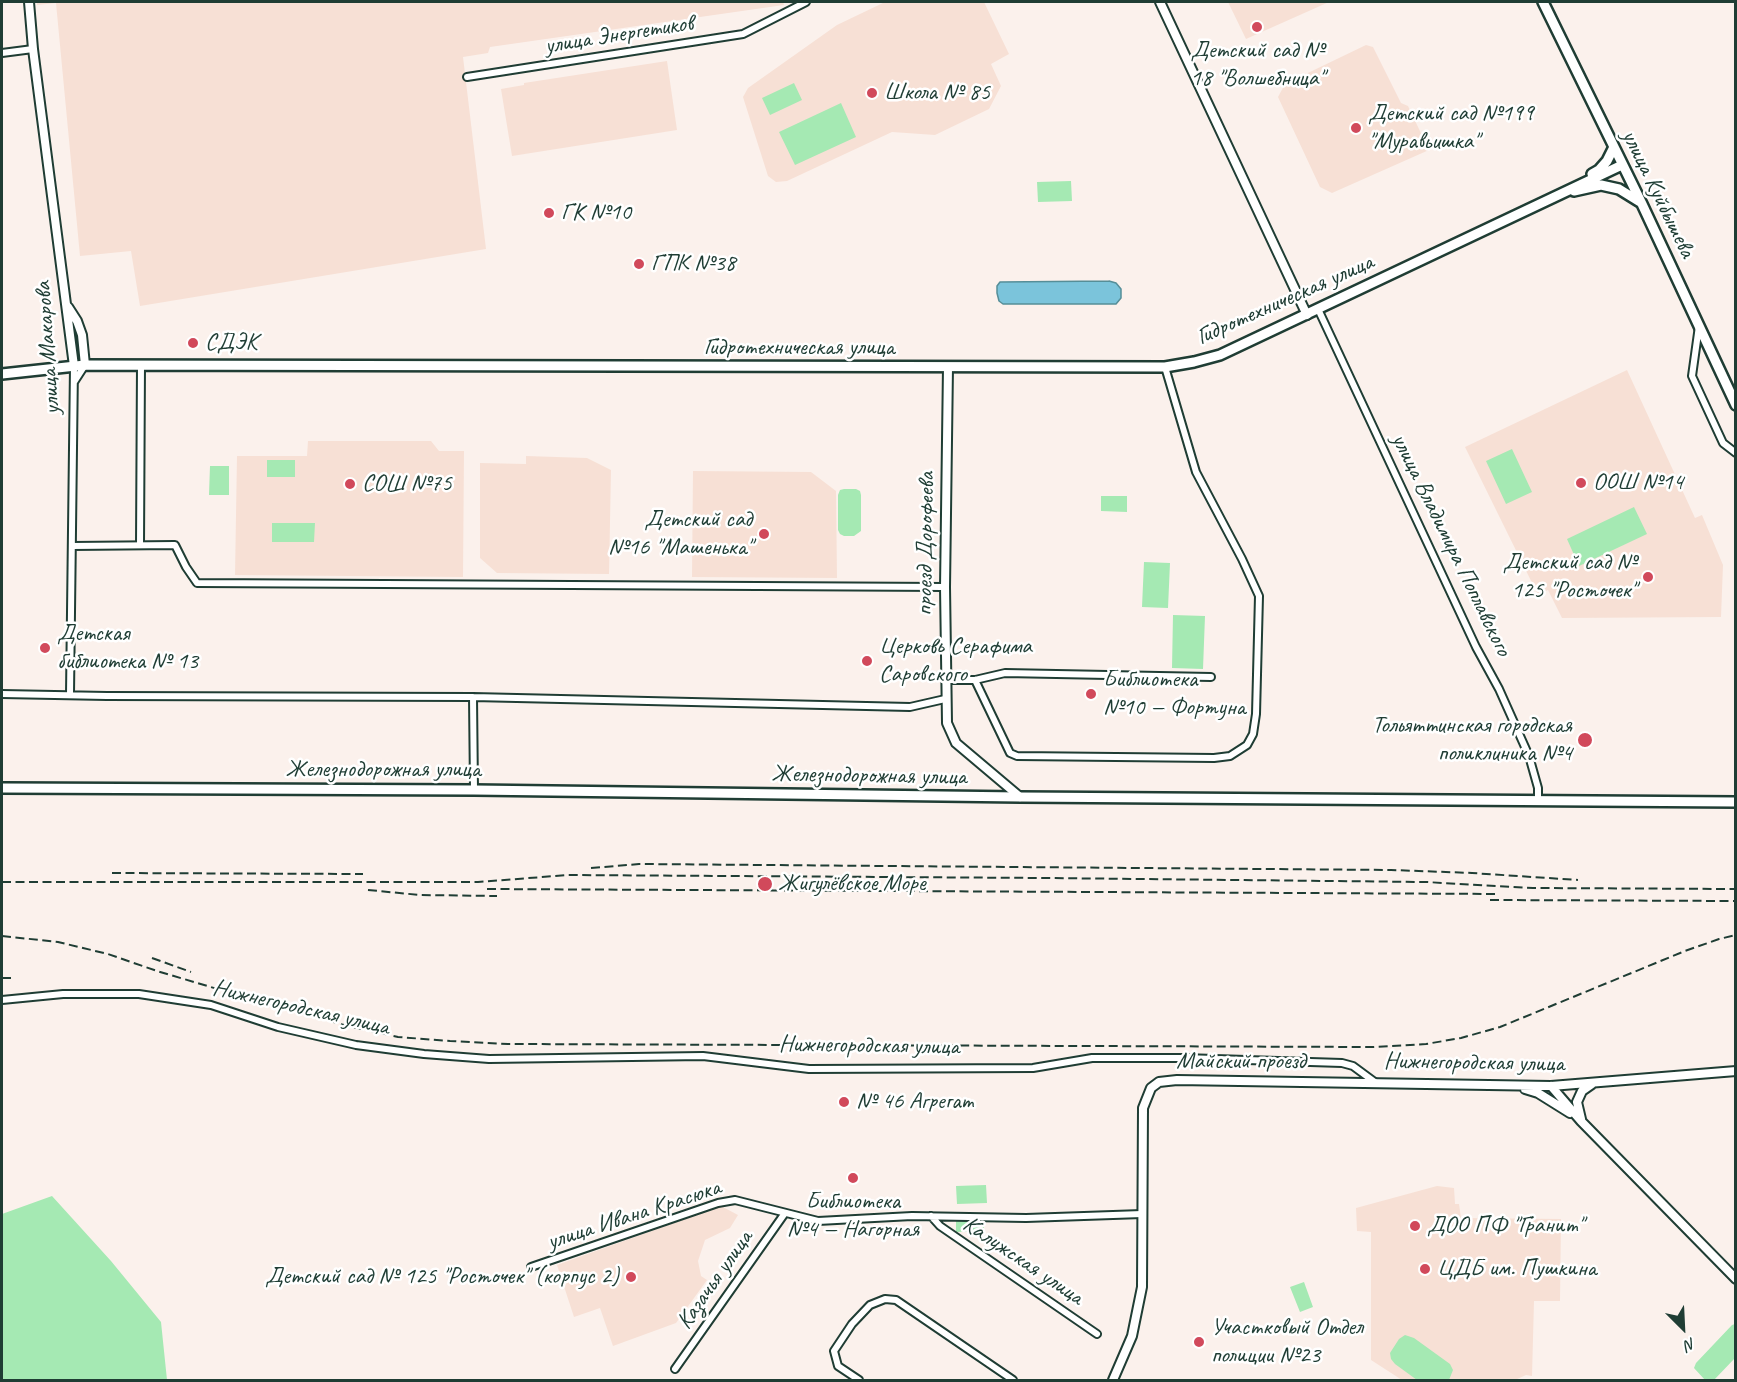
<!DOCTYPE html>
<meta charset="utf-8">
<style>
body{margin:0}
#map{position:relative;width:1737px;height:1382px;overflow:hidden;background:#fbf1ec;font-family:Caveat,sans-serif}
canvas{display:block}
.frame{position:absolute;inset:0;border:3px solid #1f3d34;pointer-events:none}
.north{position:absolute;left:1653px;top:1298px;width:60px;height:60px;-webkit-text-stroke:4px #fff;paint-order:stroke;rotate:156deg;font-size:16px;font-weight:700;line-height:24px;text-align:center;color:#1f3d34}
.north::after{content:'';display:block;margin:auto;width:21px;height:27px;background:#1f3d34;clip-path:polygon(50% 0,100% 100%,50% 72%,0 100%)}
</style>
<div id="map">
<canvas width="1737" height="1382"></canvas>
<div class="frame"></div>
<div class="north">N</div>
</div>
<script>
const ctx = document.querySelector('canvas').getContext('2d');
ctx.lineJoin = 'round';
function fillPath(path, color) { ctx.fillStyle = color; ctx.fill(path, 'evenodd'); }
const poly = rows => new Path2D(rows.map(r => 'M' + r).join(''));
function strokePath(path, color, width, dash) { ctx.strokeStyle = color; ctx.lineWidth = width; ctx.lineCap = dash ? 'butt' : 'round'; ctx.setLineDash(dash || []); ctx.stroke(path); }
function write(font, color, halo, rows, align = 'center') {
  ctx.font = font + ' Caveat,sans-serif'; ctx.lineWidth = 5; ctx.setLineDash([]); ctx.textBaseline = 'middle'; ctx.strokeStyle = halo; ctx.fillStyle = color; for (const [text, x, y, turn = 0] of rows) {
    ctx.save(); ctx.translate(x, y); ctx.rotate((+turn || 0) * Math.PI / 180); ctx.textAlign = isNaN(turn) ? turn : align; if (halo) ctx.strokeText(text, 0, 0); ctx.fillText(text, 0, 0); ctx.restore();
  }
}
const built = poly([
 [37,2,783,2,784,5,490,47,488,53,463,57,486,249,140,306,131,251,80,256,56,3,37,5],
 [885,2,984,2,1009,54,991,64,1001,86,989,109,935,135,892,132,787,181,776,182,768,176,743,97,748,88,837,25],
 [1228,2,1329,2,1246,39],
 [1366,45,1373,47,1401,103,1408,106,1429,150,1332,193,1320,187,1278,97,1285,84],
 [667,61,677,130,512,156,501,89,524,85,524,83],
 [1627,370,1695,518,1702,515,1723,565,1721,617,1562,618,1548,590,1538,595,1465,447],
 [308,441,431,441,439,451,464,451,463,577,235,575,237,456,307,456],
 [526,456,587,458,611,470,609,574,497,573,480,558,480,463,526,464],
 [693,471,811,472,836,491,837,578,692,577],
 [1437,1186,1454,1188,1455,1204,1459,1204,1461,1218,1561,1219,1560,1301,1534,1301,1532,1376,1526,1375,1515,1380,1402,1380,1371,1360,1371,1232,1357,1231,1356,1208],
 [721,1206,738,1215,730,1228,705,1240,698,1261,701,1276,707,1280,676,1323,613,1346,600,1308,574,1317,557,1265]
]);
const green = poly([
 [794,83,802,100,770,115,762,98],
 [841,103,856,137,795,165,779,132],
 [1071,181,1072,201,1038,202,1037,182],
 [1512,449,1532,492,1506,504,1486,461],
 [267,460,295,460,295,477,267,477],
 [210,466,229,466,229,495,209,495],
 [844,489,856,489,860,491,861,495,861,531,854,536,844,536,840,534,838,530,838,495,840,490],
 [1101,496,1127,496,1127,512,1101,511],
 [1634,507,1647,534,1579,566,1567,539],
 [272,523,315,523,314,542,272,542],
 [1144,562,1170,563,1168,608,1142,607],
 [1173,615,1205,616,1203,669,1172,668],
 [986,1185,987,1203,957,1204,956,1186],
 [52,1196,111,1261,161,1322,167,1380,2,1380,2,1214],
 [984,1219,984,1231,956,1232,956,1220],
 [1304,1282,1313,1307,1300,1312,1290,1287],
 [1735,1324,1735,1358,1714,1380,1705,1380,1694,1368,1696,1363,1732,1325],
 [1405,1335,1414,1338,1450,1364,1453,1370,1449,1380,1417,1380,1395,1364,1391,1359,1390,1353,1399,1339]
]);
const water = poly([
 [1109,281,1116,283,1121,289,1121,298,1116,304,1003,304,999,301,997,293,997,286,1000,282,1109,281]
]);
const minor = poly([
 [2,53,33,49],
 [467,77,743,34,806,2],
 [1318,309,1476,647,1499,689,1529,756,1538,788,1538,801],
 [1699,326,1692,376,1723,443,1736,453],
 [74,382,85,365],
 [140,545,141,365],
 [72,546,175,545,186,567,197,583,945,587],
 [945,680,975,680,1005,673,1211,677],
 [975,680,1010,753,1017,756,1214,758,1230,756,1247,745,1253,734,1256,714,1259,596,1242,559,1196,472,1165,367],
 [2,694,107,696,473,697,910,707,945,699],
 [70,694,74,366],
 [473,697,474,790],
 [2,1000,63,994,139,994,211,1005,278,1027,356,1045,424,1054,489,1059,703,1056,809,1069,1033,1068,1092,1058,1183,1058,1342,1063,1353,1066,1376,1083],
 [931,1216,940,1226,1097,1334],
 [531,1267,718,1203,735,1200,818,1221,912,1216,1026,1218,1142,1214],
 [675,1369,785,1213],
 [859,1380,838,1366,834,1351,852,1324,870,1305,885,1299,896,1300,1013,1380]
]);
const tertiary = poly([
 [29,2,33,49,74,366],
 [1160,2,1307,315],
 [68,307,77,321,82,335,85,365],
 [948,367,945,587,947,723,956,743,1020,797],
 [1551,1086,1581,1121,1736,1279],
 [1525,1089,1538,1093,1570,1113],
 [1581,1119,1577,1102,1582,1091,1592,1084],
 [1113,1380,1132,1336,1142,1287,1143,1108,1151,1088,1159,1082,1177,1080,1551,1086,1736,1071]
]);
const secondary = poly([
 [1543,2,1642,204,1736,405],
 [1592,174,1599,170,1607,161,1614,147],
 [1574,191,1601,185,1619,189,1640,202],
 [2,374,85,365,1165,367,1194,362,1220,355,1622,165],
 [2,788,474,790,1020,797,1736,802]
]);
const rail = poly([
 [591,868,639,864,1391,870,1472,873,1578,880],
 [112,873,363,874],
 [2,882,478,882,568,875,1045,878,1426,882,1533,888,1736,889],
 [487,889,1498,894],
 [368,890,420,895,497,896],
 [1490,900,1736,901],
 [2,936,58,942,108,954,157,971,241,996,344,1025,398,1037,450,1041,508,1044,1373,1047,1426,1044,1461,1038,1500,1027,1685,951,1719,939,1736,935],
 [152,958,191,972],
 [2,978,14,978]
]);
const markers = [
 [1257,27,6,"#d1495b"],
 [872,93,6,"#d1495b"],
 [1356,128,6,"#d1495b"],
 [549,213,6,"#d1495b"],
 [639,264,6,"#d1495b"],
 [193,343,6,"#d1495b"],
 [1581,483,6,"#d1495b"],
 [350,484,6,"#d1495b"],
 [764,534,6,"#d1495b"],
 [1648,577,6,"#d1495b"],
 [45,648,6,"#d1495b"],
 [867,661,6,"#d1495b"],
 [1091,694,6,"#d1495b"],
 [1585,740,8,"#d1495b"],
 [765,884,8,"#d1495b"],
 [844,1102,6,"#d1495b"],
 [853,1178,6,"#d1495b"],
 [1415,1226,6,"#d1495b"],
 [1425,1269,6,"#d1495b"],
 [631,1277,6,"#d1495b"],
 [1199,1342,6,"#d1495b"]
];
const streetNames = [
 ["улица Энергетиков",619,35,-9],
 ["улица Куйбышева",1658,194,64],
 ["Гидротехническая улица",1285,300,-24],
 ["улица Макарова",48,348,-94],
 ["Гидротехническая улица",799,348],
 ["проезд Дорофеева",926,544,-89],
 ["улица Владимира Поплавского",1451,545,64],
 ["Железнодорожная улица",383,770],
 ["Железнодорожная улица",869,776,1],
 ["Нижнегородская улица",301,1008,13],
 ["Нижнегородская улица",869,1046,1],
 ["Майский проезд",1241,1062],
 ["Нижнегородская улица",1474,1063,1],
 ["улица Ивана Красюка",634,1215,-18],
 ["Калужская улица",1023,1261,34],
 ["Казачья улица",715,1280,-55]
];
const poiNames = [
 ["Детский сад №",1257,51,"center"],
 ["18 \"Волшебница\"",1257,79,"center"],
 ["Школа № 85",884,93],
 ["Детский сад №199",1368,114],
 ["\"Муравьишка\"",1368,142],
 ["ГК №10",561,213],
 ["ГПК №38",651,264],
 ["СДЭК",205,343],
 ["ООШ №14",1593,483],
 ["СОШ №75",362,484],
 ["Детский сад",752,520,"right"],
 ["№16 \"Машенька\"",752,548,"right"],
 ["Детский сад №",1636,563,"right"],
 ["125 \"Росточек\"",1636,591,"right"],
 ["Детская",57,634],
 ["библиотека № 13",57,662],
 ["Церковь Серафима",879,647],
 ["Саровского",879,675],
 ["Библиотека",1103,680],
 ["№10 — Фортуна",1103,708],
 ["Тольяттинская городская",1572,726,"right"],
 ["поликлиника №4",1572,754,"right"],
 ["Жигулёвское Море",778,884],
 ["№ 46 Агрегат",856,1102],
 ["Библиотека",853,1202,"center"],
 ["№4 — Нагорная",853,1230,"center"],
 ["ДОО ПФ \"Гранит\"",1427,1226],
 ["ЦДБ им. Пушкина",1437,1269],
 ["Детский сад № 125 \"Росточек\" (корпус 2)",619,1277,"right"],
 ["Участковый Отдел",1211,1328],
 ["полиции №23",1211,1356]
];
fillPath(built, '#f7e0d5');
fillPath(green, '#a5e9b3');
fillPath(water, '#7bc4db');
strokePath(water, '#568e98', 1.5);
strokePath(minor, '#1f3d34', 10);
strokePath(tertiary, '#1f3d34', 12);
strokePath(secondary, '#1f3d34', 14);
strokePath(minor, '#fff', 6);
strokePath(tertiary, '#fff', 8);
strokePath(secondary, '#fff', 9);
strokePath(rail, '#1f3d34', 2, [9, 4.5]);
for (const [x, y, r, color] of markers) { const dot = new Path2D(); dot.arc(x, y, r, 0, 2 * Math.PI); ctx.fillStyle = color; ctx.fill(dot); strokePath(dot, '#fff', 2); }
write('24px', '#1f3d34', '#fff', streetNames);
write('24px', '#1f3d34', '#fff', poiNames, 'left');
</script>
